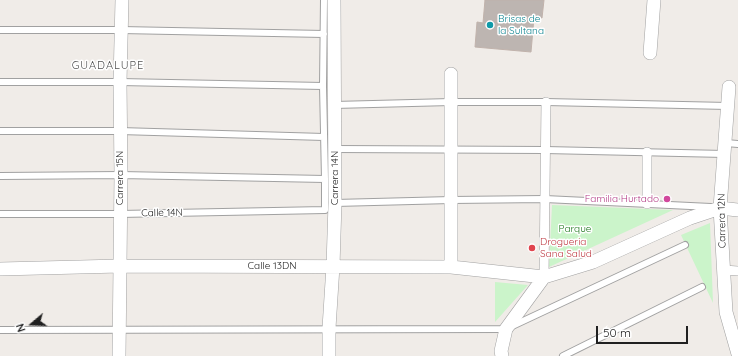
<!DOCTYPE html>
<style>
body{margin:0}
#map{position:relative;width:738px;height:356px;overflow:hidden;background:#f0ece8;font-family:Quicksand,sans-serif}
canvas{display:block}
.north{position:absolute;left:12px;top:304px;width:40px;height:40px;-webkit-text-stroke:3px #fff;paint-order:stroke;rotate:251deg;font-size:11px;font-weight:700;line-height:16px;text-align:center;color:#202020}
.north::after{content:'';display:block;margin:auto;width:14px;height:18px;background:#202020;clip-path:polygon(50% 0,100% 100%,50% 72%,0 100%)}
.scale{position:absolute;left:596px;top:326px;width:92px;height:18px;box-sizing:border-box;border:2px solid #202020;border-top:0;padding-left:5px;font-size:12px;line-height:14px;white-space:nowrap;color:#202020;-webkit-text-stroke:3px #fff;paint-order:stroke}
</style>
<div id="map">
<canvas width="738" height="356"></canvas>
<div class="north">N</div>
<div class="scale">50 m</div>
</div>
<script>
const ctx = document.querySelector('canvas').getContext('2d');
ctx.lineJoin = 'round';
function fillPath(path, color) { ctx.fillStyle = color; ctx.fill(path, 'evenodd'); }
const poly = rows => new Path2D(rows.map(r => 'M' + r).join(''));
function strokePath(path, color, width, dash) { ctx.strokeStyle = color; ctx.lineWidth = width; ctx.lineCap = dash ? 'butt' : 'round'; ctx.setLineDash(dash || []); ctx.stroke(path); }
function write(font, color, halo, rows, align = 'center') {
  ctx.font = font + ' Quicksand,sans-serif'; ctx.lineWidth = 3; ctx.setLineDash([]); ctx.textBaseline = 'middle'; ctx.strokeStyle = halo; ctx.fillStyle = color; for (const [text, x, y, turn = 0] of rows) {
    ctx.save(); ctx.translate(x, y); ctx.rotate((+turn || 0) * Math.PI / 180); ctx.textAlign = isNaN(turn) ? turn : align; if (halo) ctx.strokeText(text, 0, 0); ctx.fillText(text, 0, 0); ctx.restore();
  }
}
const park = poly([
 [552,205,673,210,549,267],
 [710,223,713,303,681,235],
 [495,282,528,285,495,322]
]);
const building = poly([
 [485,0,544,0,542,18,534,18,531,52,475,47,477,22,483,23,485,0]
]);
const service = poly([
 [0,30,121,30,324,34],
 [0,82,120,82,323,86],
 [334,105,451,102,546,102,728,106],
 [0,131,120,131,324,137],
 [726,143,738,144],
 [335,149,545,150,725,154],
 [0,176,121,175,325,179],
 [335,203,451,200,545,199,711,207],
 [0,214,120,214,325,210,325,179,323,86,324,0],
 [0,330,506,329,685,245],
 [563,356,702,287]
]);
const pedestrian = poly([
 [647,204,647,152],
 [724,270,738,271],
 [544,277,546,102]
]);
const minor = poly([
 [650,53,654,0],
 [451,74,451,267],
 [729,87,720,208,726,312,738,354],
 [0,269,120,266,451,267,544,277,593,262,690,218,720,208,738,210],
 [119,356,121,175,120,82,122,0],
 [329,356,329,328,333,266,335,203,334,0],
 [502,356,501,351,506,329,544,277]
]);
const markers = [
 [490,25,4,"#0f9aa8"],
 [667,199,4,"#d1479c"],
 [532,248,4,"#e0444e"]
];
const cultureNames = [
 ["Brisas de",498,19],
 ["la Sultana",498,31]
];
const streetNames = [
 ["Carrera 15N",120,178,-90],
 ["Carrera 14N",335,178,-90],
 ["Calle 14N",162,213,-1],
 ["Carrera 12N",722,221,-91],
 ["Calle 13DN",272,266]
];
const hotelNames = [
 ["Familia Hurtado",659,199]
];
const parkNames = [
 ["Parque",575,229]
];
const healthNames = [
 ["Drogueria",540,242],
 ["Sana Salud",540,254]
];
const neighbourhoodNames = [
 ["GUADALUPE",108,66]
];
fillPath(park, '#cbf4ca');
fillPath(building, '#bdb5b1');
strokePath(building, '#c0b2ab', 1);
strokePath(service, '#a1a1a1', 8);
strokePath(pedestrian, '#a1a1a1', 10);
strokePath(minor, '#a1a1a1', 14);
strokePath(service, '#fff', 6);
strokePath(pedestrian, '#fff', 9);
strokePath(minor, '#fff', 13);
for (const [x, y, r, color] of markers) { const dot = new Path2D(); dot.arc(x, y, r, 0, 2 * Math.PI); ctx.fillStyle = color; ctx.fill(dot); strokePath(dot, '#fff', 1.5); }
write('10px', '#0d838f', '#fff', cultureNames, 'left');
write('10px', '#202020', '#fff', streetNames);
write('10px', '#b23c85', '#fff', hotelNames, 'right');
write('10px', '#197518', '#fff', parkNames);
write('10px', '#be3a42', '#fff', healthNames, 'left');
ctx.letterSpacing = '1px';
write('11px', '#535353', '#fff', neighbourhoodNames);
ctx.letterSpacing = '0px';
</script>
